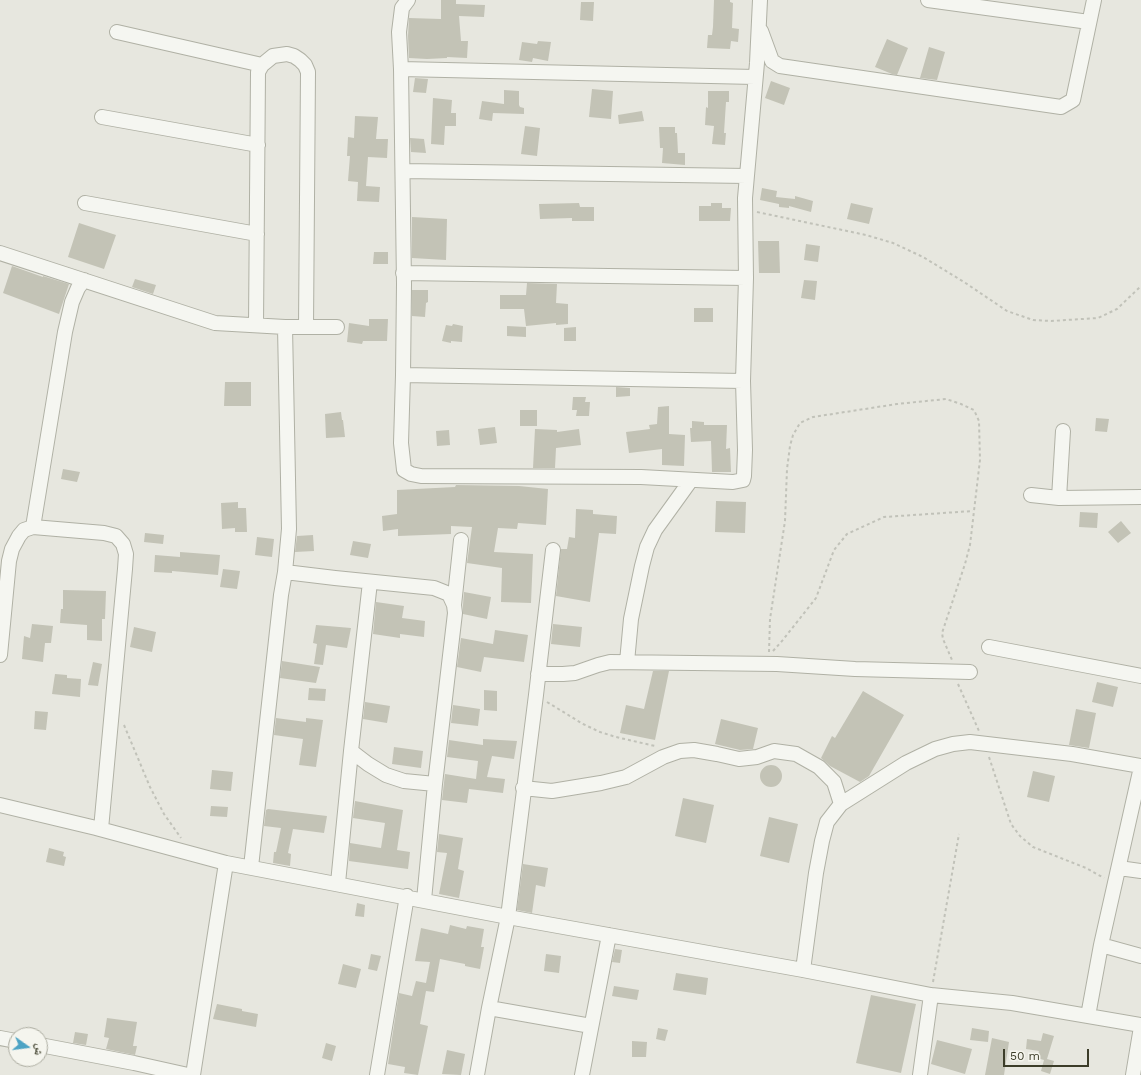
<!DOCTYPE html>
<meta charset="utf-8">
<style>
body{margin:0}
#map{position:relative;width:1141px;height:1075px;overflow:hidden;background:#e7e7df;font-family:"Work Sans","Noto Naskh Arabic",sans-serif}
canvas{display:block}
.north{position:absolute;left:8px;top:1027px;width:40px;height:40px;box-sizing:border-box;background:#f5f5ee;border:1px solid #abab9f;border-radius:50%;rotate:104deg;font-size:11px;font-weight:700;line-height:16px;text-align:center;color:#3c3d29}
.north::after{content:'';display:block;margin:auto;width:14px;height:18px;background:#4ca3c4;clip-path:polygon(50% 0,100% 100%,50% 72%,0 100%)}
.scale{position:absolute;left:1003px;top:1049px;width:86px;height:18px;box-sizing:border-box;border:2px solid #3c3d29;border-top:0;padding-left:5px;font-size:12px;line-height:14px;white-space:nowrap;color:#3c3d29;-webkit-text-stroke:3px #f5f5ee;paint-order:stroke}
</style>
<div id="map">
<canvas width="1141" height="1075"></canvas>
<div class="north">ش</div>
<div class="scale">50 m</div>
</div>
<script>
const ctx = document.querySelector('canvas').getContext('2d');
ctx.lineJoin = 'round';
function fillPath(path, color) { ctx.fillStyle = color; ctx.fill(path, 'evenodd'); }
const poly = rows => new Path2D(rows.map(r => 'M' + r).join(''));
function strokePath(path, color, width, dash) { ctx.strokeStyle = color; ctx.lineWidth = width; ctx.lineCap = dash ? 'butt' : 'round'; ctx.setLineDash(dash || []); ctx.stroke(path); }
const building = poly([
 [441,0,456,0,456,4,485,5,484,17,459,16,461,41,468,41,467,58,447,57,447,58,427,59,409,58,408,36,409,18,441,19],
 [714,0,730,0,730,2,733,3,732,28,739,29,738,42,731,41,730,49,707,48,708,35,712,35,713,27],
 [581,2,594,2,593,21,580,20],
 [887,39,908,48,897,75,892,74,875,67],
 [538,41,551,42,548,61,533,58,532,62,519,60,522,42,537,44],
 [929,47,945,52,937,80,920,78],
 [415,78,428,79,426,93,413,92],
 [771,81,790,88,784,105,765,98],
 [592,89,613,91,611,119,589,117],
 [504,90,519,91,519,105,520,107,524,108,524,114,493,113,492,121,479,119,482,101,504,104],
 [708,91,729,91,729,102,726,102,724,133,726,133,725,145,712,144,714,126,705,125,706,107,708,108],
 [433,98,452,100,451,113,456,113,456,126,445,126,444,145,431,144],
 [642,111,644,121,619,124,618,115],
 [355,116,378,117,376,139,388,139,387,158,368,157,366,186,380,187,379,202,357,201,358,182,348,181,350,156,347,156,348,137,354,138],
 [525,126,540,128,537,156,521,154],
 [659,127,675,127,675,133,677,133,678,153,685,153,685,165,662,163,663,148,660,148],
 [410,138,424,139,426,153,411,152],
 [762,188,777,191,776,197,795,199,795,196,813,201,811,212,789,206,789,208,779,207,779,204,760,200],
 [579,203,580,207,594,207,594,221,572,221,572,218,540,219,539,204],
 [711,203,722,203,722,208,731,208,730,221,699,221,699,206,711,206],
 [851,203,873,208,869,224,847,219],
 [412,217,447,219,446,260,412,258],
 [79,223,116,235,104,269,68,257],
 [758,241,779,241,780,273,759,273],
 [806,244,820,246,818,262,804,260],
 [374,252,388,252,388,264,373,264],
 [12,266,43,277,43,276,69,284,59,314,3,293],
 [135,279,156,285,153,294,132,287],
 [804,280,817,281,815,300,801,298],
 [527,283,557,284,556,303,568,304,568,324,556,325,556,323,526,326,524,309,500,309,500,295,526,295],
 [412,290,428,290,428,302,426,303,425,317,412,316],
 [694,308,713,308,713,322,694,322],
 [369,319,388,319,387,341,363,341,362,344,347,342,349,323,369,326],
 [453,324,463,326,462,342,451,341,451,343,442,341,446,325,452,326],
 [507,326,526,327,526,337,507,336],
 [576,327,576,341,564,341,564,328],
 [225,382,251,382,251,406,224,406],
 [616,387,630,388,630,396,616,397],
 [573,397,586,397,585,402,590,402,589,416,576,416,577,410,572,410],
 [669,406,669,434,685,435,684,466,662,465,662,449,629,453,626,432,650,429,649,425,657,424,658,407],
 [520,410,537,410,537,426,520,426],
 [341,412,342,420,343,420,345,437,326,438,325,414],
 [1096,418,1109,419,1107,432,1095,431],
 [692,421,704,422,704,425,727,425,726,449,730,448,731,472,712,472,711,441,691,442,690,428,692,428],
 [495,427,497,443,480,445,478,429],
 [535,429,557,430,557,432,579,429,581,445,556,448,555,468,533,468],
 [449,430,450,445,437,446,436,431],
 [63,469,80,472,77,482,61,479],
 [456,485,519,486,548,489,546,525,518,523,517,529,498,528,494,552,533,554,531,603,501,602,502,568,467,563,472,527,451,526,451,534,398,536,398,529,383,531,382,516,397,514,397,490,455,487],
 [716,501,746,502,745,533,715,532],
 [238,502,238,508,246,508,247,532,235,532,235,528,222,529,221,503],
 [576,509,593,510,593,514,617,516,616,534,599,533,590,602,556,596,561,549,567,549,569,537,575,538],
 [1080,512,1098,513,1097,528,1079,527],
 [1121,521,1131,533,1118,543,1108,532],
 [145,533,164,535,163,544,144,542],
 [313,535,314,551,295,552,297,536],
 [257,537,274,539,272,557,255,555],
 [353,541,371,544,368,558,350,555],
 [180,552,220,555,218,575,172,571,172,573,154,572,155,555,180,557],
 [223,569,240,571,237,589,220,587],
 [63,590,106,591,105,619,102,619,102,641,87,640,87,625,60,623,61,609,63,609],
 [464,592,491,597,487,619,463,614,463,605],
 [376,602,404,606,402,618,425,621,424,637,400,634,400,638,373,634],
 [32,624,53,626,51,643,45,643,43,662,22,659,24,636,30,638],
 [553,624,582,627,580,647,551,644],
 [316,625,351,628,347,648,326,645,323,665,314,664,317,644,313,643],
 [134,627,156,632,152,652,130,647],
 [495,630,528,635,524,662,484,657,481,672,457,667,461,638,493,644],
 [282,661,320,667,316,683,280,678],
 [93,662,102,664,98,686,88,685],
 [653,671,669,671,655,740,620,733,626,705,644,709],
 [55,674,67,675,67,678,81,679,80,697,52,694],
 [1097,682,1118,687,1113,707,1092,702],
 [309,688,326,689,325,701,308,700],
 [484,690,497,691,497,711,484,710],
 [863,691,904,715,869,776,860,782,830,766,821,758,832,736,835,738],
 [365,702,390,706,387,723,363,719],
 [453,705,480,709,478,726,451,723],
 [1076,709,1096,713,1089,748,1069,745],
 [35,711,48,712,46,730,34,729],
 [276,718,306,722,306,718,323,720,316,767,299,765,303,739,274,735],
 [721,719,758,728,753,749,740,750,715,744],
 [483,739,517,741,514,759,492,756,487,777,505,779,503,793,469,789,467,803,442,800,445,774,476,779,478,761,447,757,449,740,483,745],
 [394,747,423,751,421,768,392,764],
 '760 776a11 11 0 1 1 22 0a11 11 0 1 1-22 0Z',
 [212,770,233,772,231,791,210,789],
 [1033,771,1055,776,1049,802,1027,797],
 [683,798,714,805,706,843,675,836],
 [355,801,403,810,397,850,410,852,408,869,349,861,350,843,381,848,385,823,353,818],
 [211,806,228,807,227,817,210,816],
 [268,809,327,816,324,833,293,829,288,853,291,854,290,866,273,863,274,852,276,852,281,828,264,826,266,810],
 [769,817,798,824,789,863,760,856],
 [439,834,463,838,458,869,464,871,459,898,439,894,447,853,437,852],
 [49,848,64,852,63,856,66,857,64,866,46,862],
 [523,864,548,868,545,887,536,885,532,913,517,910],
 [357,903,365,905,364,917,355,916],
 [450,925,466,929,467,926,484,929,481,947,484,947,480,969,465,966,465,964,440,959,434,992,426,991,420,1024,428,1026,418,1075,404,1073,405,1067,388,1064,399,993,412,996,416,981,426,983,430,962,415,961,421,928,448,934],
 [615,949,622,950,620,963,612,962],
 [371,954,381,956,377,971,368,969],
 [546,954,561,956,559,973,544,971],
 [343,964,361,969,356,988,338,984],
 [676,973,708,978,706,995,673,990],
 [614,986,639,990,637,1000,612,996],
 [871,995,916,1004,901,1073,856,1063],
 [217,1004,242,1009,242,1011,258,1014,256,1027,213,1019],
 [107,1018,137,1022,133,1046,137,1046,135,1055,106,1049,109,1038,104,1037],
 [658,1028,668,1030,665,1041,656,1039],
 [972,1028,989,1031,988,1042,970,1040],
 [75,1032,88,1034,86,1045,73,1043],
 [1043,1033,1054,1036,1047,1059,1054,1061,1050,1074,1041,1071,1044,1060,1037,1058,1039,1051,1026,1049,1027,1039,1041,1041],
 [992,1038,1009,1042,1004,1075,985,1075],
 [937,1040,972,1049,965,1074,931,1064],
 [632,1041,647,1042,646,1057,632,1057],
 [326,1043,336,1046,332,1061,322,1058],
 [447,1050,465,1054,461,1075,442,1074]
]);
const path = poly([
 [757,212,866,235,893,243,923,257,964,282,1007,311,1033,320,1051,321,1098,318,1117,309,1141,286],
 [773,651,782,641,816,598,834,550,847,534,884,517,973,511],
 [769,652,770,619,785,521,787,469,790,446,793,435,800,423,813,417,897,404,946,399,961,404,974,410,979,421,980,460,970,545,965,564,942,633,943,639,952,660],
 [958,684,979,731],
 [547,702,583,724,600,732,616,737,655,746],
 [124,725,150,787,164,814,181,838],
 [989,757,1011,824,1020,836,1033,847,1086,868,1104,878],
 [933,982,959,834]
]);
const street = poly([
 [408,0,402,8,399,32,401,69,404,284,403,375,401,443,404,470,411,474,421,476,641,477,733,482,743,480,744,476,745,450,743,381,746,278,745,198,757,63,760,0],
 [928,0,1089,22],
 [761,31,772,61,780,66,1061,107,1073,100,1094,0],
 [117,32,262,65],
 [401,69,755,77],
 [102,117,258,145],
 [403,171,747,176],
 [85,203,257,234],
 [0,253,215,323,285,327,337,327],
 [403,273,746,278],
 [256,325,258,72,262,65,273,56,287,54,294,56,300,60,305,65,308,72,306,326],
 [403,375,743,381],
 [1031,495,1059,498,1141,497],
 [1059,498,1063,431],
 [33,527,65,332,72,302,78,288,84,280],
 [285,572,289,529,285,327],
 [454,605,461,540],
 [989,647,1141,676],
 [0,655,9,561,12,549,19,536,24,530,33,527,104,533,116,536,123,544,126,554,125,569,101,829],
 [627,662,631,619,642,566,647,547,655,530,691,480],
 [538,674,563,674,575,673,598,665,610,662,777,664,855,669,970,672],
 [351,751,368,764,386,775,404,781,435,784],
 [523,788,552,791,601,783,626,777,663,757,680,751,694,750,717,754,739,759,757,757,774,751,796,754,819,767,834,782,841,804],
 [0,805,96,828,226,863,508,917,803,970,931,995,1012,1003,1141,1025],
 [251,867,281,595,285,572,335,578,434,588,449,594,454,605,455,613,435,784,424,900],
 [1119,868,1141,871],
 [338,883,351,751,370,582],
 [1101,945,1141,956],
 [803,970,816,873,822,841,827,822,841,804,906,763,935,749,953,744,970,742,1072,754,1141,766],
 [489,1008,591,1026],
 [1088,1016,1101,945,1141,767],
 [0,1038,16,1041],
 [40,1045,134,1063,188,1075],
 [193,1075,226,863],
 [377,1075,407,896],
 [477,1075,489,1008,508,917,536,695,553,550],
 [582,1075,609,935],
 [920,1075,931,995],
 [1133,1075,1141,1027]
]);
fillPath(building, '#c3c3b6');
strokePath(street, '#b0b1a5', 16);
strokePath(path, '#c1c2b9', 2, [3, 3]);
strokePath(street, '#f5f6f1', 14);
</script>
